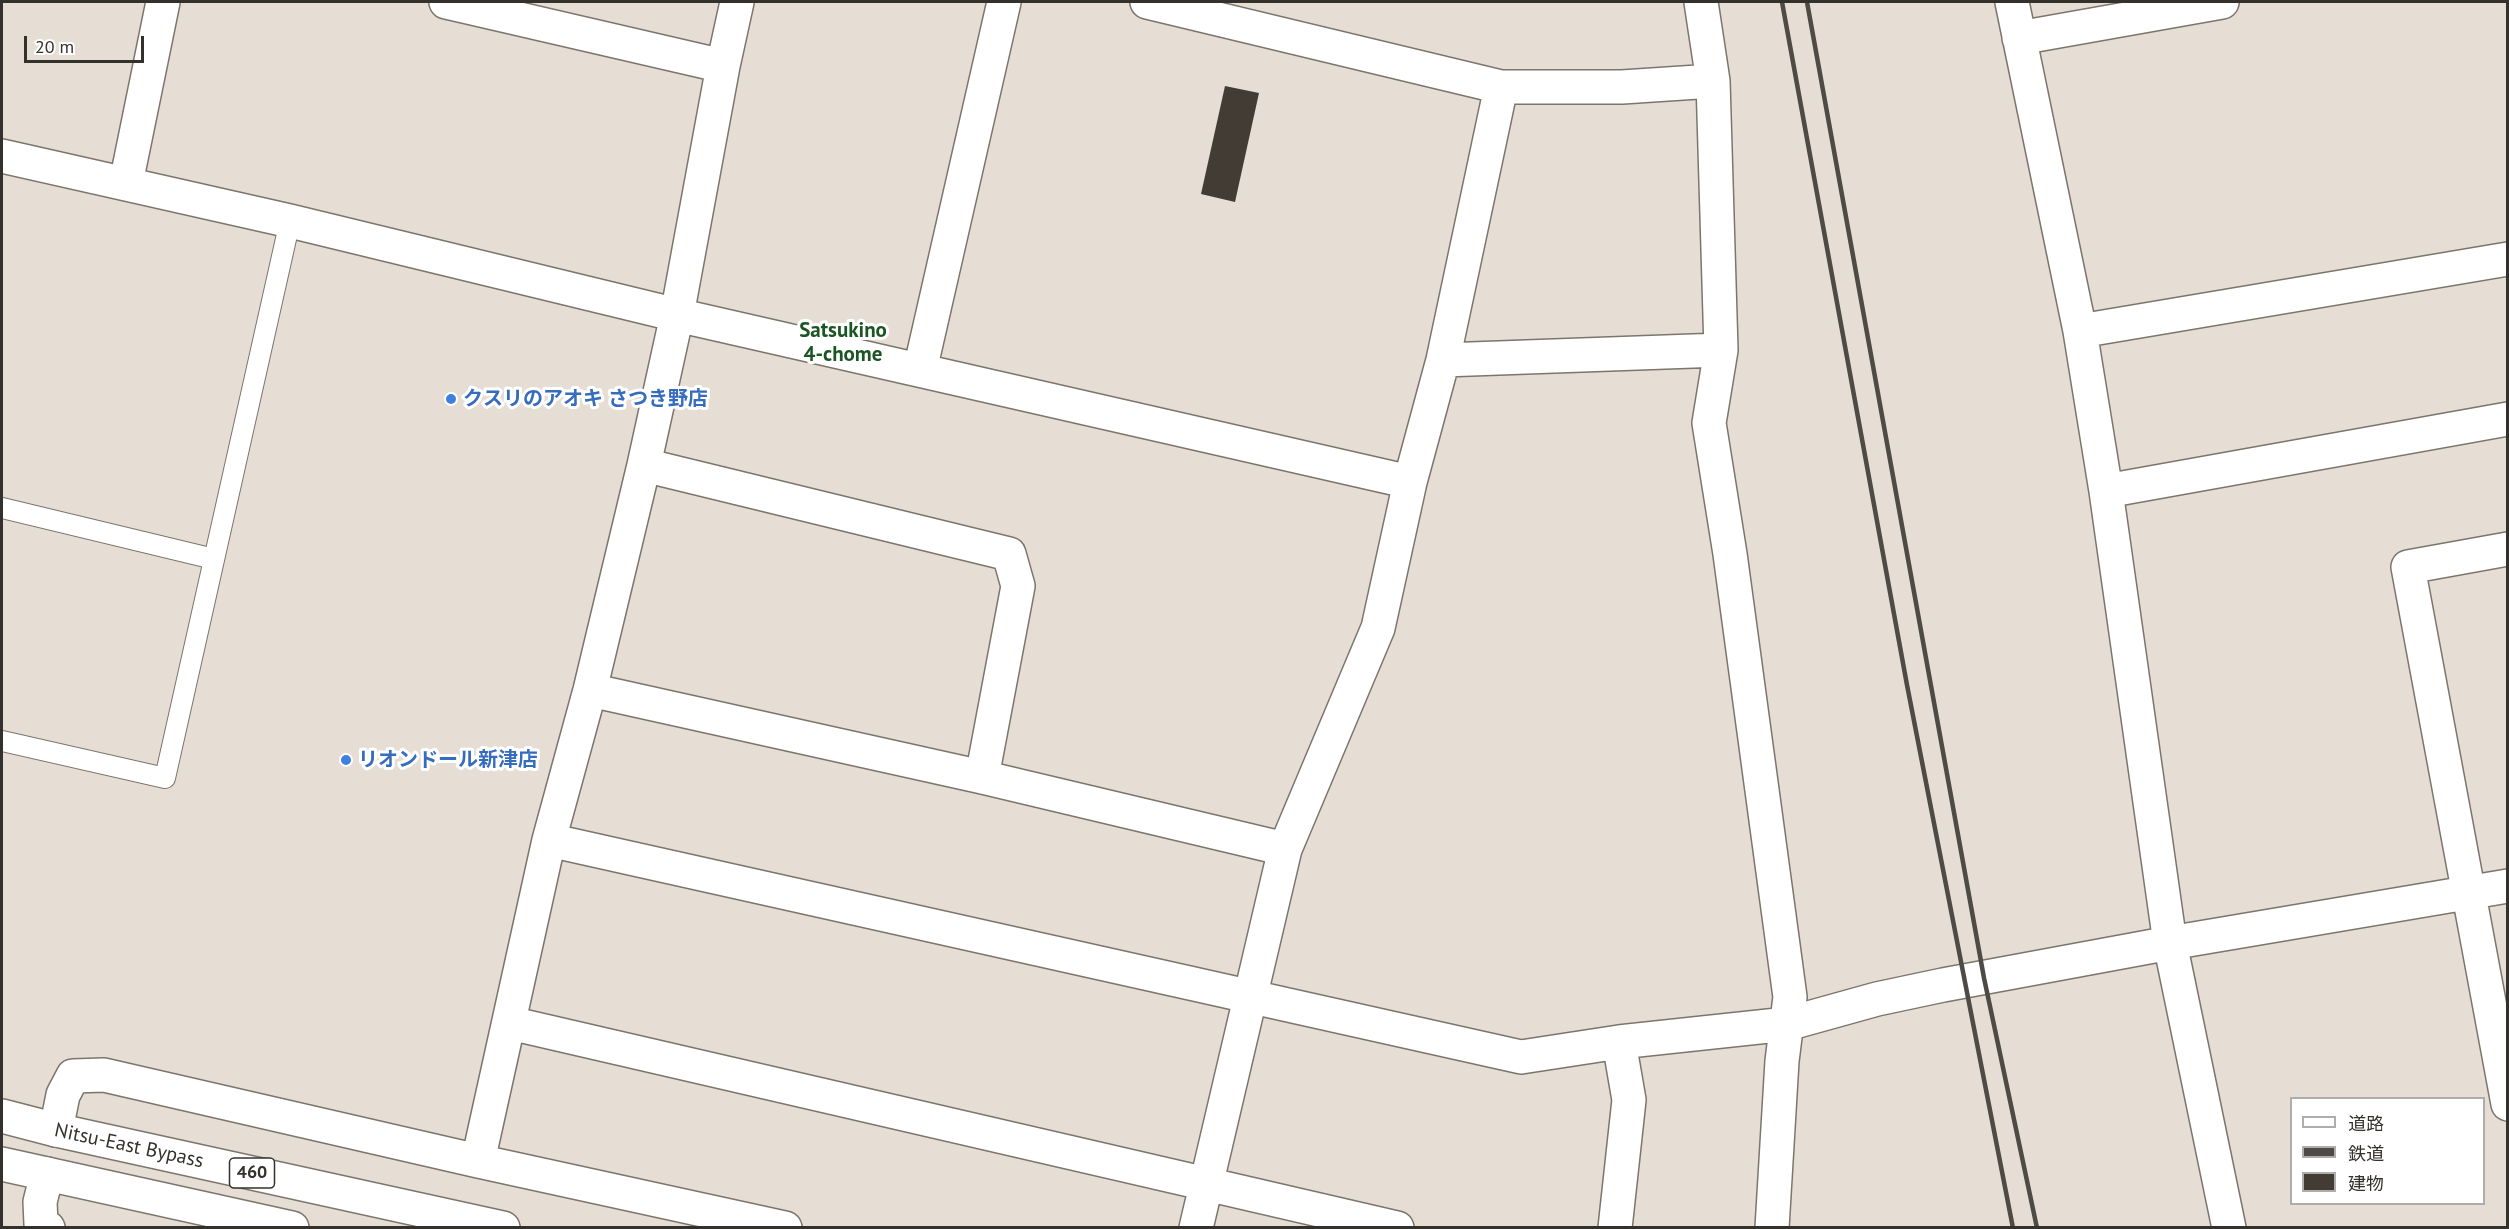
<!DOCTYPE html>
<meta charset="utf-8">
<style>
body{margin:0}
#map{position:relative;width:2509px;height:1229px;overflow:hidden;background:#e6ded4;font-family:"PT Sans","Noto Sans JP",sans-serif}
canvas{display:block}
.frame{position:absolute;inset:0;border:3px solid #34312d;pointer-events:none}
.legend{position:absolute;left:2290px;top:1097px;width:195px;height:108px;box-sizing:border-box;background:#fff;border:2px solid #aeadab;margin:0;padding:8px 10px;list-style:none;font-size:18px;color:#34312d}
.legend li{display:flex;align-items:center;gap:12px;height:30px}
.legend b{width:30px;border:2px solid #aeadab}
.scale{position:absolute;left:24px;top:36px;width:120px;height:27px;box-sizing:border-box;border:3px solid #34312d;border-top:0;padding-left:8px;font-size:18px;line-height:21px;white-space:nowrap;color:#34312d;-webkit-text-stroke:4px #fff;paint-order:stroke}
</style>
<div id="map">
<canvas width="2509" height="1229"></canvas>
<div class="frame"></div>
<ul class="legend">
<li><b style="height:8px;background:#fff"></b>道路</li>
<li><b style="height:8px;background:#4e4a45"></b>鉄道</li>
<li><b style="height:16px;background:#423c34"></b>建物</li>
</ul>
<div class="scale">20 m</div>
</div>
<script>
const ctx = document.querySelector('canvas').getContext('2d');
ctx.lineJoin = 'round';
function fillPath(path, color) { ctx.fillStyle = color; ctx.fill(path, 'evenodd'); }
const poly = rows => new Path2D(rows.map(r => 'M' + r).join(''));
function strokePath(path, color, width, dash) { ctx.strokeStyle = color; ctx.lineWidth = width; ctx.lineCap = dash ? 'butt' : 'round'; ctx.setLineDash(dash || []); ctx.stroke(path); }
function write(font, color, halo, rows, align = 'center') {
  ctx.font = font + ' "PT Sans","Noto Sans JP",sans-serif'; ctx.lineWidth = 6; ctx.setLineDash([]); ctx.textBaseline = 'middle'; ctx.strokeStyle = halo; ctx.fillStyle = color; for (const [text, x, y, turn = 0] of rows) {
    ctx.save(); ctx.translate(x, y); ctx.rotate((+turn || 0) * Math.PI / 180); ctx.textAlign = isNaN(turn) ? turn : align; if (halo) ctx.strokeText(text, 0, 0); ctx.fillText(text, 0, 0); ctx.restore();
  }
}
const building = poly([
 [1225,86,1259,93,1235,202,1201,194]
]);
const lane = poly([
 [2,508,214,559],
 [2,741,165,778,290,221]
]);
const street = poly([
 [446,2,723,66],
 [1147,2,1501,87,1622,87,1713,81,1721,350,1709,423,1730,554,1790,997,1782,1061,1772,1228],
 [1701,2,1713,81],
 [2012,2,2080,331,2106,491,2170,943,2229,1228],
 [2019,38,2222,2],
 [2,156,290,221,677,315,1410,482],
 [126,183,163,2],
 [2080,331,2508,259],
 [1443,360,1721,350],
 [920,370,1004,2],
 [644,465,1009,554,1018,586,982,777],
 [2106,491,2508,419],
 [2508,549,2408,567,2508,1104],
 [590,690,982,777,1285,849],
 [549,840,1521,1057,1619,1042,1787,1024,1877,999,1943,985,2170,943,2508,886],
 [510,1023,1397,1228],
 [56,1130,63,1095,73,1076,104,1075,478,1161,785,1228],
 [478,1161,549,840,590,690,644,465,677,315,723,66,737,2],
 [47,1174,40,1202,41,1224,48,1228],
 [1196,1228,1285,849,1378,628,1410,482,1443,360,1501,87],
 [1615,1228,1629,1100,1619,1042]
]);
const highway = poly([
 [2,1116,56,1130,503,1228],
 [2,1164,292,1228]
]);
const rail = poly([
 [1782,2,1907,685,2013,1228],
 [1807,2,1984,978,2037,1228]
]);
const markers = [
 [451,399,6,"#3f7fe0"],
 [346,760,6,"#3f7fe0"]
];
const shields = [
 [252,1173,45]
];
const shieldNames = [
 ["460",252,1173]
];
const shopNames = [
 ["クスリのアオキ さつき野店",463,399],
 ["リオンドール新津店",358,760]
];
const streetNames = [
 ["Nitsu-East Bypass",129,1146,12]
];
const neighbourhoodNames = [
 ["Satsukino",843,331],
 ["4-chome",843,355]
];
fillPath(building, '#423c34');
strokePath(lane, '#7c756c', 22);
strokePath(street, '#7c756c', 36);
strokePath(highway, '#7c756c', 36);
strokePath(lane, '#fff', 20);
strokePath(street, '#fff', 33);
strokePath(highway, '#fff', 33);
strokePath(rail, '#4e4a45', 4.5);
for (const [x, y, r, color] of markers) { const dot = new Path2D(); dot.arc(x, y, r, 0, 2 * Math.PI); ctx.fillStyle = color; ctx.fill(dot); strokePath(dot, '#fff', 2); }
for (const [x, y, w] of shields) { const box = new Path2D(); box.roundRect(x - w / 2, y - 15, w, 30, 4.5); ctx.fillStyle = '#fff'; ctx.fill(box); strokePath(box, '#34312d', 1.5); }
write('bold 18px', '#34312d', null, shieldNames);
write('bold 20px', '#366cbe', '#fff', shopNames, 'left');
write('20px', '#34312d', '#fff', streetNames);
write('bold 21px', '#1b5523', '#fff', neighbourhoodNames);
</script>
